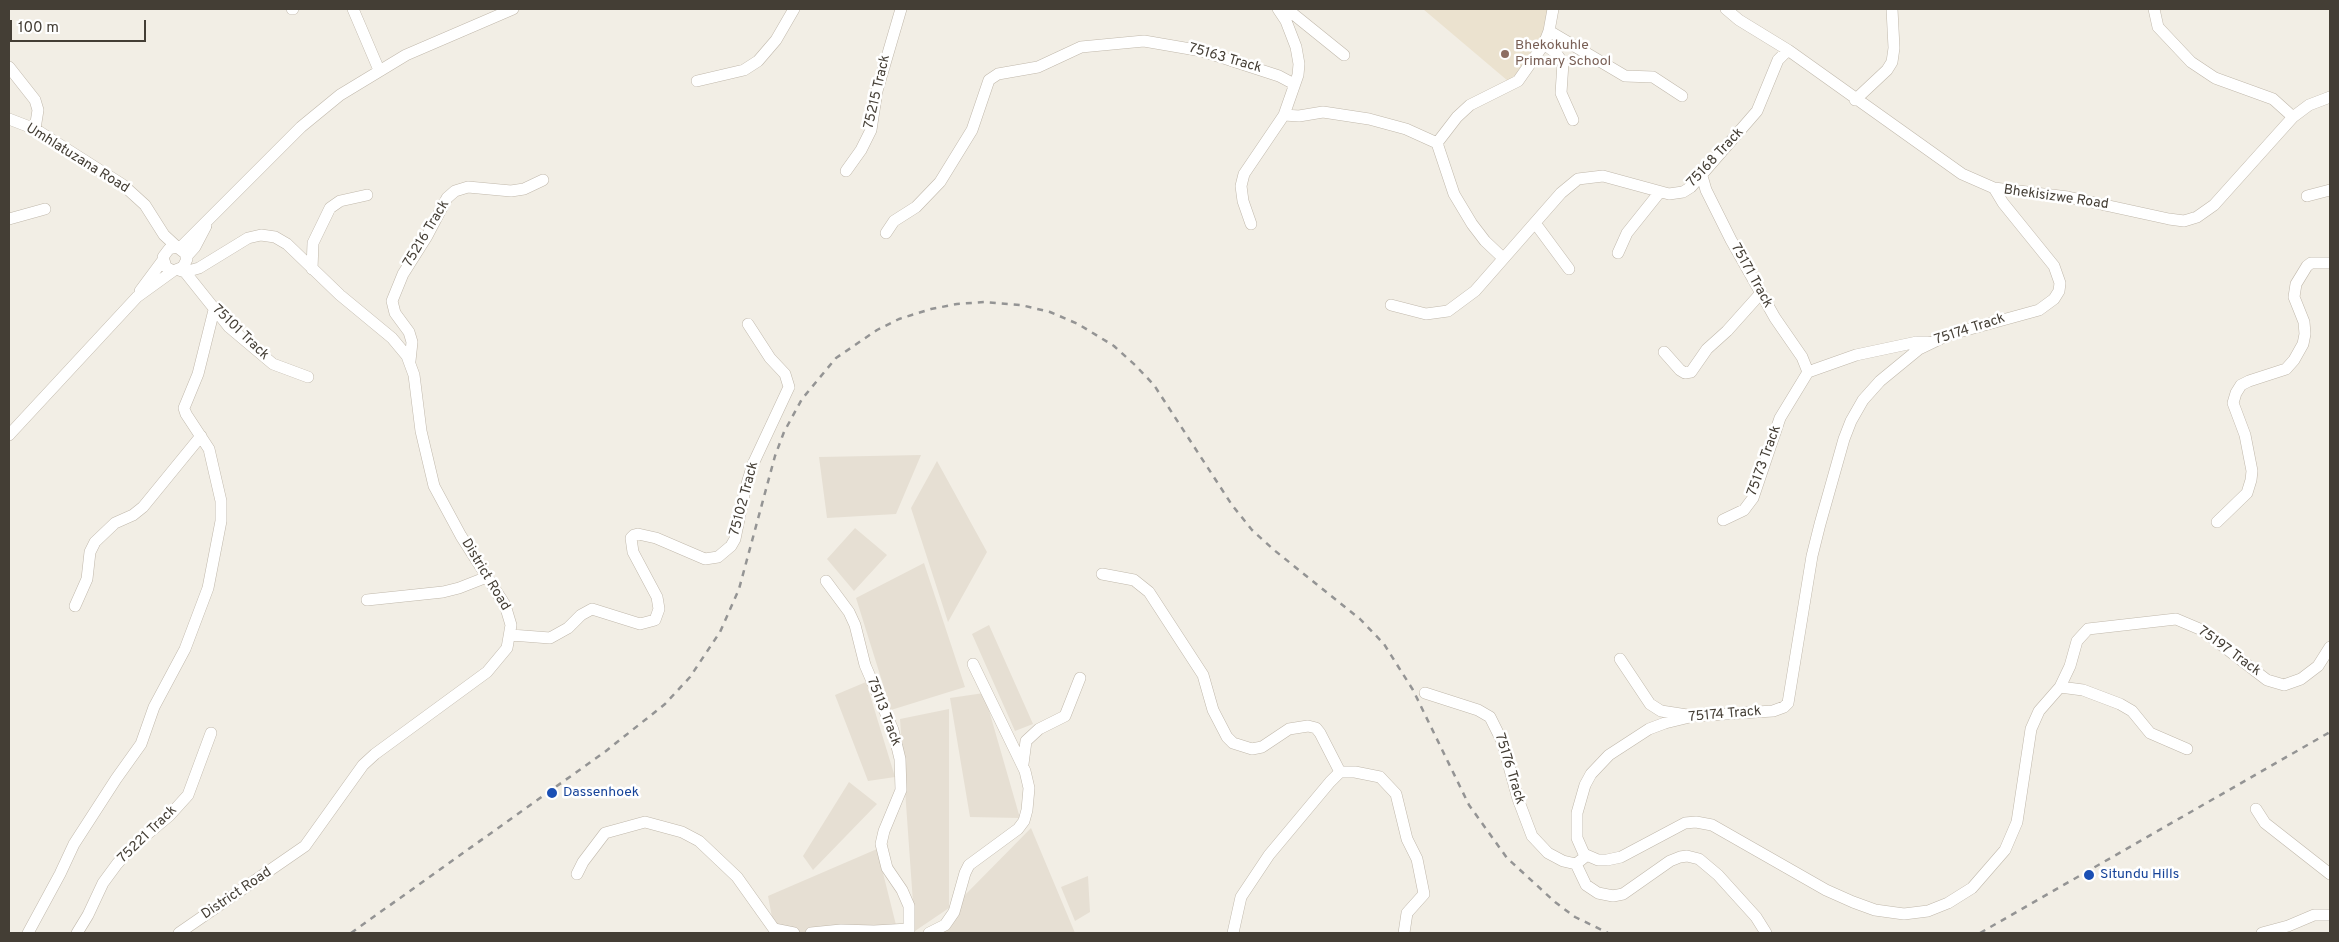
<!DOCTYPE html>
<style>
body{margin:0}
#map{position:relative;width:2339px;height:942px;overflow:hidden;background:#f2eee5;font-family:Overpass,sans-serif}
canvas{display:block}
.frame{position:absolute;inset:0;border:10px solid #443e35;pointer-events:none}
.scale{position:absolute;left:10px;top:20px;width:136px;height:22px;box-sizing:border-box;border:2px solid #443e35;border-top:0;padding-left:6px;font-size:15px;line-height:18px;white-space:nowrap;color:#443e35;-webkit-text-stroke:4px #fff;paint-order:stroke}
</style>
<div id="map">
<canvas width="2339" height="942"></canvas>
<div class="frame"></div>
<div class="scale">100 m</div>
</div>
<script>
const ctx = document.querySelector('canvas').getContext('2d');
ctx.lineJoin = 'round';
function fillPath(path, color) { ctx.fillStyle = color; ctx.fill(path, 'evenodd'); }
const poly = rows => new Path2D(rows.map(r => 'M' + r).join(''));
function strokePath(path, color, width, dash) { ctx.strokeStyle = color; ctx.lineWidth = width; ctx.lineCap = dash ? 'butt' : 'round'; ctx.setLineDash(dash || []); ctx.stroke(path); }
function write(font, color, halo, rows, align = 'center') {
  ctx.font = font + ' Overpass,sans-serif'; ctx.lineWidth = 5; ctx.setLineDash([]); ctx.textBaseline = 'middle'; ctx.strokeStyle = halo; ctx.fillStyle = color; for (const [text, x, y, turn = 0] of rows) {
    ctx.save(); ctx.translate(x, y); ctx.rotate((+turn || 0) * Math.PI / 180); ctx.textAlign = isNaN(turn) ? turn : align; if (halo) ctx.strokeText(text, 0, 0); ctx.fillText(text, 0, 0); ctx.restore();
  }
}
const residential = poly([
 [921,455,896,514,827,518,819,457],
 [937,461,987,552,948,622,911,508],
 [855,528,887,555,854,591,827,559],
 [924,563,965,687,891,710,856,598],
 [989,625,1033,724,1015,731,972,634],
 [866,682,895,777,868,781,835,695],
 [984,693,1020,818,970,817,950,698],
 [949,709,949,908,915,931,900,719],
 [849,782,877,804,813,870,803,856],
 [1031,828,1075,933,938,933,963,897],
 [877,849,898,933,775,933,768,896],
 [1088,876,1090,912,1075,921,1061,887]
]);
const education = poly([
 [1423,9,1547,9,1547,26,1544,39,1522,70,1508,81]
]);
const minor = poly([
 [292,9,293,9],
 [353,9,379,70],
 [1287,9,1344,55],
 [1726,9,1739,20,1788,50,1962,174,1994,188,2068,197,2169,219,2184,221,2197,217,2214,205,2293,117,2309,105,2330,97],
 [2154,9,2158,27,2191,62,2215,78,2273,99,2293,117],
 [1549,31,1625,76,1653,77,1682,96],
 [1544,44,1556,53,1563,63,1561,93,1573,120],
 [9,67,35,100,38,110,35,129],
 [697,81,744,70,758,61,776,40,794,9],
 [1855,100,1887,70,1892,62,1894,48,1892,9],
 [1284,115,1299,116,1323,112,1369,119,1406,129,1437,143,1454,194,1472,224,1485,241,1503,258],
 [9,119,35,129,123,185,145,205,164,235,177,247],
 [1437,143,1457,117,1470,105,1518,81,1544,44,1549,31,1553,9],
 [846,171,861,150,871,130,877,91,901,9],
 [1702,176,1706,190,1731,240,1775,318,1802,357,1808,372],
 [1994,188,2003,203,2054,266,2060,283,2059,291,2054,299,2039,310,1948,335,1919,349,1880,381,1863,400,1851,421,1844,439,1820,524,1812,556,1788,703,1784,707,1773,711,1694,716,1665,723,1649,729,1609,755,1591,774,1585,785,1577,813,1577,838,1584,854,1598,860,1607,860,1621,857,1685,823,1696,822,1712,825,1826,890,1853,902,1875,910,1904,914,1928,911,1948,903,1972,888,2005,850,2017,822,2031,729,2039,711,2060,687,2070,666,2077,641,2088,629,2176,619,2202,630,2267,680,2284,685,2301,679,2318,666,2330,647],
 [2307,196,2330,190],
 [9,219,45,209],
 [1535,223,1569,269],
 [1251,224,1243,201,1241,186,1244,174,1284,115,1298,75,1299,64,1296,47,1286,21,1278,9],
 [886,233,894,221,916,207,940,182,972,130,989,80,998,74,1038,67,1081,47,1144,41,1202,51,1279,76,1294,84],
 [180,248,301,127,340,95,406,55,513,9],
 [1618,253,1627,233,1659,193],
 [186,257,195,247,206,226],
 [312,269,313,243,330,208,340,201,367,195],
 [185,272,229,327,273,364,308,377],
 [140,291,163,260],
 [1391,305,1426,314,1448,311,1475,291,1561,193,1578,179,1603,176,1669,194,1683,192,1691,187,1757,111,1778,60,1788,50],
 [1664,352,1680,370,1685,373,1691,372,1707,349,1727,331,1761,293],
 [410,361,412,342,409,332,395,313,392,301,403,274,427,236,447,198,455,191,468,187,511,191,524,189,543,180],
 [9,435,137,297,173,271,183,267,187,259,186,254,177,247,169,249,163,257,166,267,173,271],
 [1723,520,1744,510,1753,498,1780,418,1808,372,1856,355,1917,342,1928,342],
 [2217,522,2247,493,2251,480,2252,471,2245,435,2233,403,2236,393,2241,385,2249,381,2286,369,2294,360,2303,344,2305,334,2304,322,2294,297,2296,284,2307,266,2311,263,2330,263],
 [1102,574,1134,580,1149,592,1203,675,1213,710,1227,737,1233,743,1252,749,1262,747,1289,729,1308,726,1316,728,1320,733,1340,772],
 [826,581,849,612,855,625,865,665,893,730,900,759,901,790,884,831,881,844,887,868,902,890,909,906,909,933],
 [367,600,443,592,459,588,487,577],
 [75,606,87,579,90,552,95,542,115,523,133,515,143,507,201,436],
 [511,635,550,638,568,628,581,615,592,609,640,624,655,620,659,609,657,597,633,552,631,538,634,535,638,534,656,538,705,559,718,557,731,546,735,539,745,490,753,464,789,387,785,374,770,358,748,324],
 [1620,659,1650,704,1661,711,1687,715],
 [2060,687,2083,690,2120,704,2132,711,2150,733,2187,749],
 [1425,693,1478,710,1490,717,1502,741,1518,799,1532,836,1548,853,1563,861,1576,864],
 [1023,764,1026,741,1039,729,1065,716,1080,678],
 [2256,809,2265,823,2330,874],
 [1586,856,1576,864,1586,885,1598,893,1613,896,1623,894,1670,861,1680,857,1687,856,1699,859,1718,875,1756,917,1766,933],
 [577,874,583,862,605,833,645,822,682,832,699,841,737,877,774,929,794,933],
 [28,933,60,874,74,844,116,779,141,744,154,707,185,649,208,588,221,521,221,501,209,449,186,414,184,408,198,374,214,310],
 [77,933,88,915,103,883,117,864,132,847,169,816,188,795,211,733],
 [179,933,305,846,363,765,375,754,487,672,507,648,511,625,505,605,461,536,434,486,421,431,414,375,407,356,392,338,340,295,287,244,275,237,261,235,248,238,199,268,185,272,179,270],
 [811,933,841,930,874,931,909,929],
 [929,933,945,925,954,912,965,873,969,865,1018,829,1024,821,1027,810,1029,788,1025,771,973,664],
 [1233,933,1241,897,1269,855,1330,782,1340,772,1355,772,1380,777,1396,794,1407,839,1417,859,1424,894,1407,913,1404,933],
 [2262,933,2288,926,2314,915,2330,915]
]);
const rail = poly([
 [351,933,606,751,665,704,690,677,720,632,739,589,775,456,784,432,802,399,836,358,877,330,899,319,931,309,957,304,985,302,1021,305,1050,312,1078,324,1114,346,1135,365,1154,385,1232,505,1252,530,1274,550,1360,619,1384,644,1413,690,1469,805,1507,858,1555,902,1575,917,1608,933],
 [1980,933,2330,732]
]);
const markers = [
 [1505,54,5,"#8d6e63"],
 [552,793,6,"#1a4fb4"],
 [2089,875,6,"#1a4fb4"]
];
const educationNames = [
 ["Bhekokuhle",1515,46],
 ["Primary School",1515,62]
];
const streetNames = [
 ["75163 Track",1225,59,16],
 ["75215 Track",878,92,-77],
 ["75168 Track",1716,158,-47],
 ["Umhlatuzana Road",77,159,32],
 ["Bhekisizwe Road",2056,198,8],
 ["75216 Track",427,234,-59],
 ["75171 Track",1751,276,61],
 ["75174 Track",1970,330,-18],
 ["75101 Track",240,333,44],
 ["75173 Track",1765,461,-70],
 ["75102 Track",745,499,-75],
 ["District Road",485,575,59],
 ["75197 Track",2229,652,36],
 ["75113 Track",883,712,69],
 ["75174 Track",1725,715,-5],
 ["75176 Track",1509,769,73],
 ["75221 Track",148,835,-44],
 ["District Road",237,894,-34]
];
const transitNames = [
 ["Dassenhoek",563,793],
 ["Situndu Hills",2100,875]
];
fillPath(residential, '#e6dfd3');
fillPath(education, '#ebe2cf');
strokePath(minor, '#c0b8ab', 12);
strokePath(minor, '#fff', 11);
strokePath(rail, '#949494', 2.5, [6, 6]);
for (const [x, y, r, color] of markers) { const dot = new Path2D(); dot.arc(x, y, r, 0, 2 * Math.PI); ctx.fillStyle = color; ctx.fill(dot); strokePath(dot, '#fff', 2); }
write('14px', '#785e54', '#fff', educationNames, 'left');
write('14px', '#443e35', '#fff', streetNames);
write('14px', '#164399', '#fff', transitNames, 'left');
</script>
